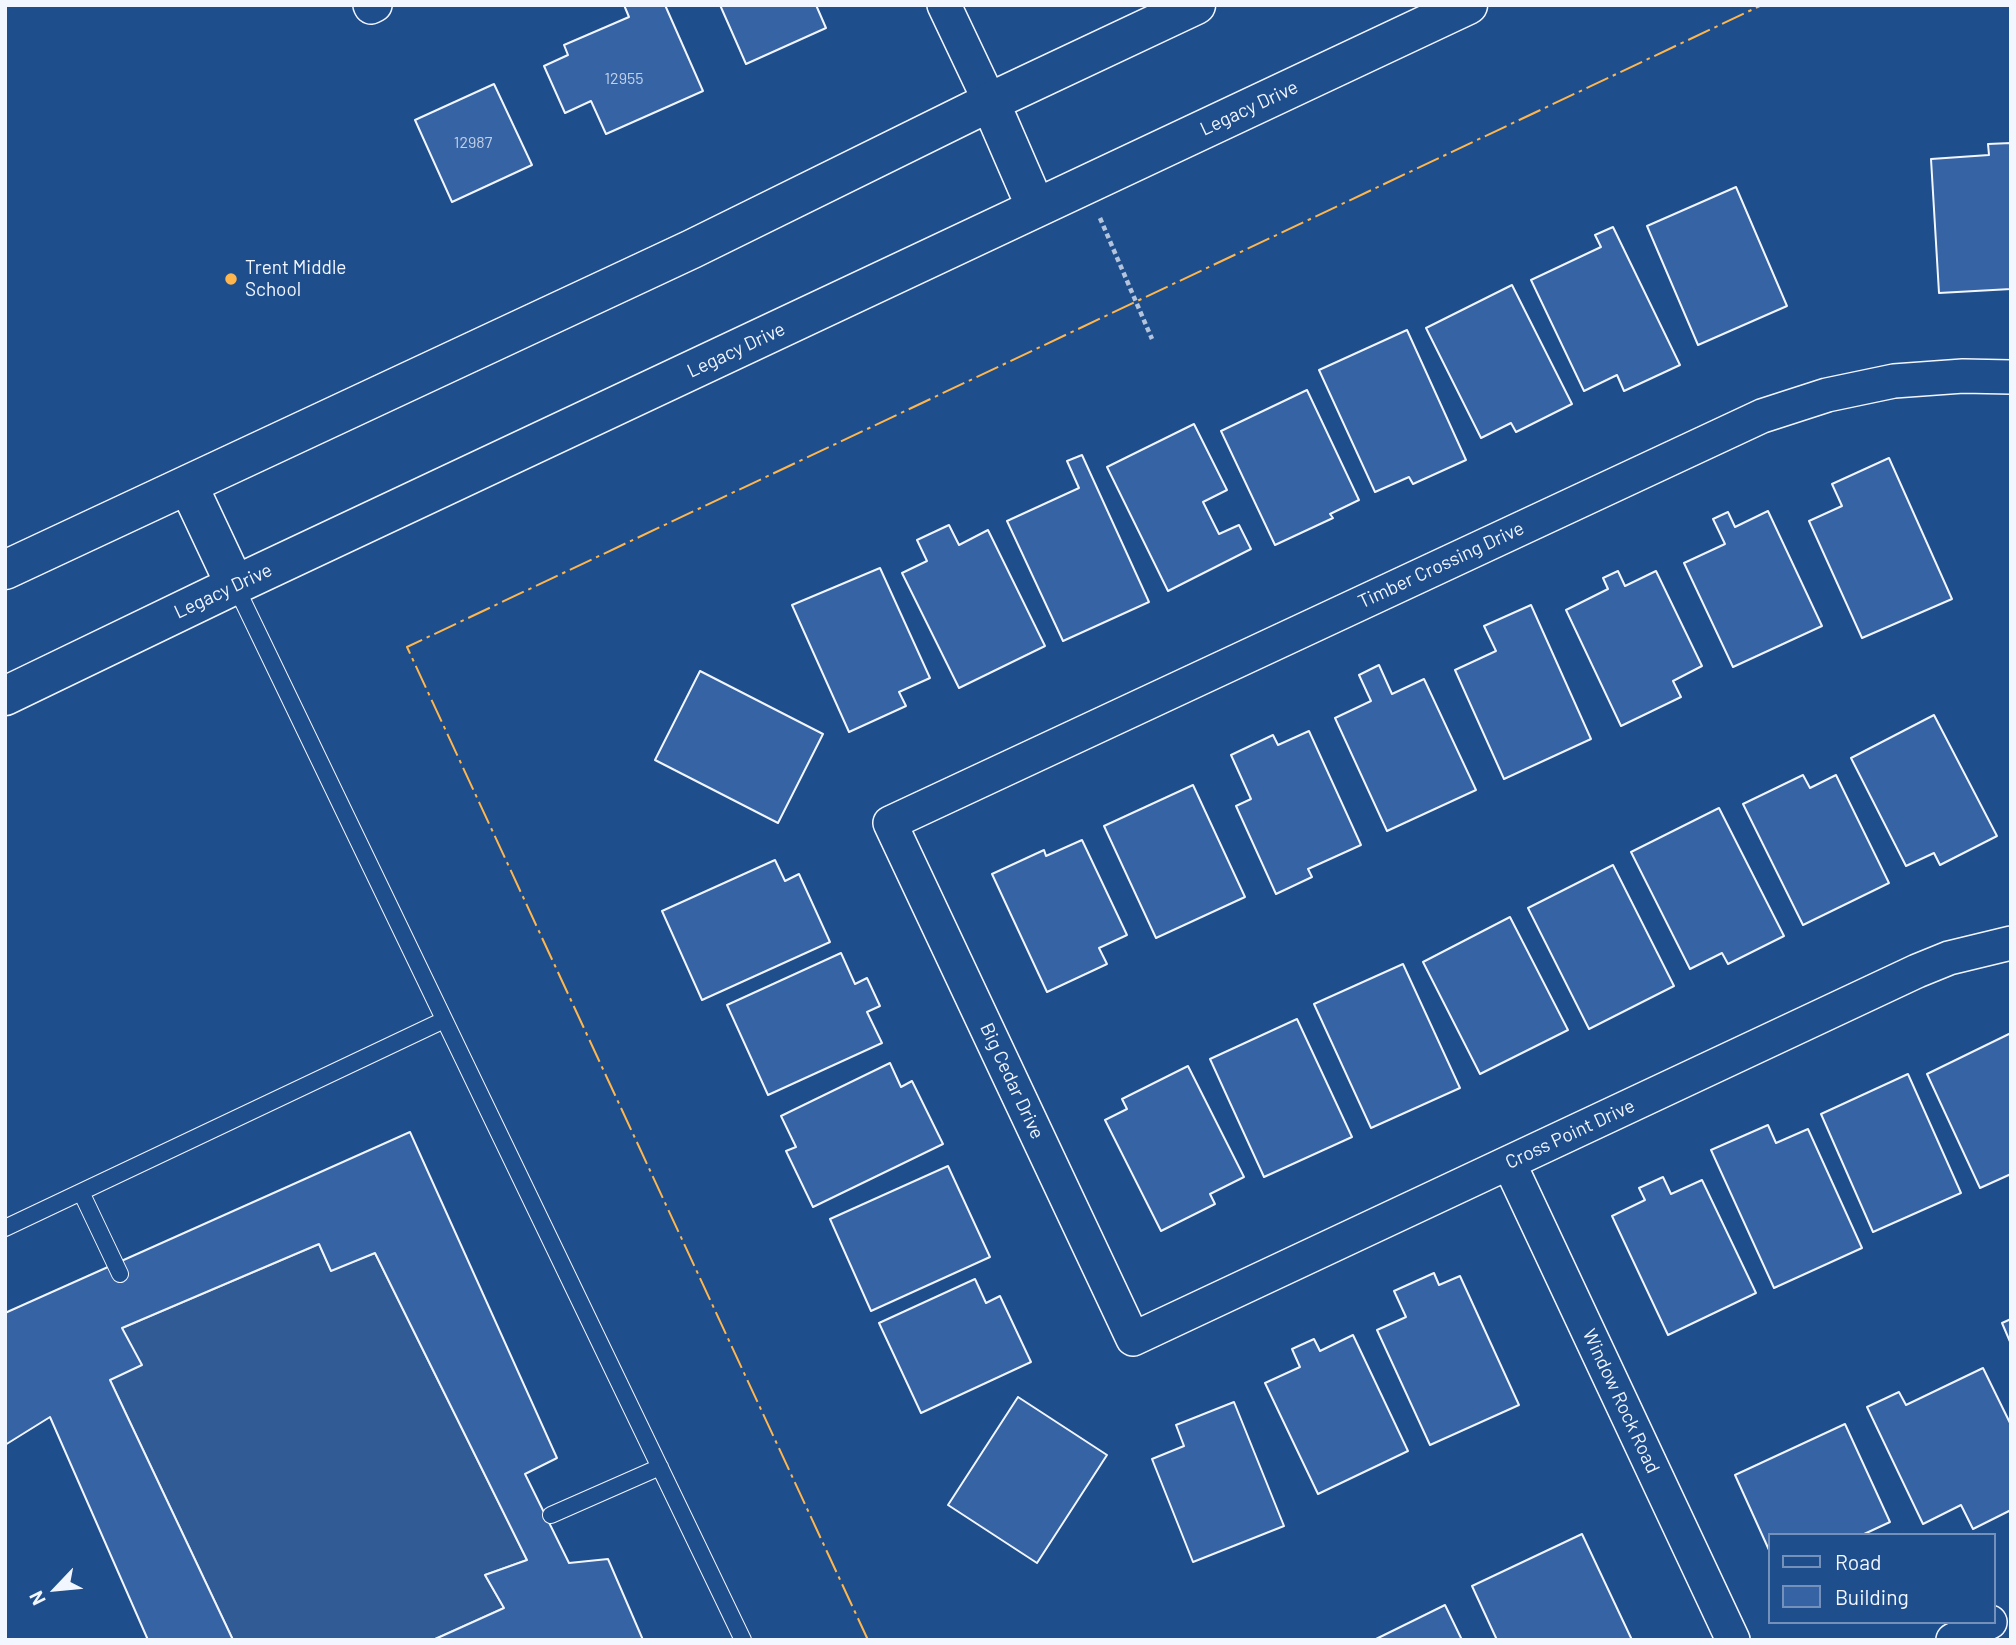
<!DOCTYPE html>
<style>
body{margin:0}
#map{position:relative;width:2016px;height:1645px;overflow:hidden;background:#1f4e8c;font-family:Barlow,sans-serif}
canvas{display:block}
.frame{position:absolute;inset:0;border:7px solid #f2f6ff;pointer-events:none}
.legend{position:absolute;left:1768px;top:1533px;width:228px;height:91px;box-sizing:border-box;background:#1f4e8c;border:2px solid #7391ba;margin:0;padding:9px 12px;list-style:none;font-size:21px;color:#f2f6ff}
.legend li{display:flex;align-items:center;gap:14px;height:35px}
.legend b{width:35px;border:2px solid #7391ba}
.north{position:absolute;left:21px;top:1554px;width:70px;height:70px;-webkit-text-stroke:5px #1f4e8c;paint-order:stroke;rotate:244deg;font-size:19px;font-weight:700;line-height:28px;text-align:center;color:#f2f6ff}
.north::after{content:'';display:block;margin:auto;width:24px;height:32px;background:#f2f6ff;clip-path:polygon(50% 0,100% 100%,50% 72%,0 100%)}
</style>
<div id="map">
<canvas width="2016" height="1645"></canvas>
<div class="frame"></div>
<ul class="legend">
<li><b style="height:9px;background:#1f4e8c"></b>Road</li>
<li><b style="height:19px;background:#3563a3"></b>Building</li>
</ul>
<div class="north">N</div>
</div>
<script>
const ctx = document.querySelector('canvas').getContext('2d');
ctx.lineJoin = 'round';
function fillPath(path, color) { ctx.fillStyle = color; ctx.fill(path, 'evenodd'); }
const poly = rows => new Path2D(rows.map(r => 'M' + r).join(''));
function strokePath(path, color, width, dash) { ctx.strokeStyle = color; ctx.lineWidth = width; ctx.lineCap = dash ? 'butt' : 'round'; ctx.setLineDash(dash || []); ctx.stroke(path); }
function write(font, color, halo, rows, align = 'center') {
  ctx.font = font + ' Barlow,sans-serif'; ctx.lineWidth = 5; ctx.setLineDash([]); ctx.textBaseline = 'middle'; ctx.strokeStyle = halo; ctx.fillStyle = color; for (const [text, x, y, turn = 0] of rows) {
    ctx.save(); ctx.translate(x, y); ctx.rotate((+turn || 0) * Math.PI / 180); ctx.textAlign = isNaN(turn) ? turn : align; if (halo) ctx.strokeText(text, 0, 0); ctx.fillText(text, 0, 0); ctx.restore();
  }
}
const built = poly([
 [319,1244,331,1270,375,1253,527,1560,485,1575,504,1608,433,1640,233,1640,110,1380,122,1328,319,1244]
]);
const building = poly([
 [624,5,665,5,703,91,606,134,591,101,565,113,544,66,568,55,564,45,629,17,624,5],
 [720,5,816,5,826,28,746,64,720,5],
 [494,84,532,165,452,202,415,120,494,84],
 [2011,143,2011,289,1939,293,1931,159,1989,155,1988,144,2011,143],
 [1736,187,1787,306,1698,345,1647,226,1736,187],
 [1613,227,1680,365,1624,391,1617,375,1584,391,1531,280,1601,247,1595,235,1613,227],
 [1512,285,1572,404,1516,432,1511,423,1481,438,1426,328,1512,285],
 [1407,330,1466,460,1413,484,1409,477,1375,492,1319,370,1407,330],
 [1307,390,1359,500,1330,514,1333,518,1275,545,1221,431,1307,390],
 [1194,424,1227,490,1203,502,1219,534,1239,525,1251,549,1168,591,1107,467,1194,424],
 [1082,455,1149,602,1063,641,1007,521,1079,488,1067,461,1082,455],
 [1889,458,1952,599,1862,638,1809,521,1842,506,1832,484,1889,458],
 [1768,511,1822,626,1733,667,1684,563,1725,544,1713,519,1728,512,1735,527,1768,511],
 [949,525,959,545,988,530,1045,646,959,688,902,573,927,561,917,540,949,525],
 [880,568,930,678,899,692,906,706,849,732,792,605,880,568],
 [1618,571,1625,586,1656,571,1702,666,1673,681,1681,697,1621,726,1566,610,1608,589,1603,578,1618,571],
 [1531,605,1591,739,1504,779,1455,670,1496,651,1484,626,1531,605],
 [1379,665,1392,694,1424,679,1476,790,1387,831,1335,718,1371,701,1359,675,1379,665],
 [700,671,823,734,778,823,655,760,700,671],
 [1934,715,1997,836,1940,865,1934,853,1906,866,1851,758,1934,715],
 [1309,731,1361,845,1308,869,1312,877,1276,894,1236,806,1251,799,1231,755,1273,735,1278,745,1309,731],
 [1803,775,1810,788,1836,775,1889,883,1803,925,1743,804,1803,775],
 [1193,785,1245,897,1156,938,1104,826,1193,785],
 [1719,808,1784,936,1728,964,1722,953,1690,969,1631,852,1719,808],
 [1082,840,1127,935,1099,948,1107,964,1047,992,992,874,1044,850,1046,856,1082,840],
 [775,860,785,881,799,874,830,942,702,1000,662,911,775,860],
 [1613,865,1674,986,1589,1029,1528,908,1613,865],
 [1510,917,1568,1030,1480,1074,1423,962,1510,917],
 [841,953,855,984,867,978,880,1006,867,1012,882,1043,768,1095,727,1005,841,953],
 [1403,964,1460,1088,1371,1128,1314,1004,1403,964],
 [1297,1019,1352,1137,1264,1177,1210,1059,1297,1019],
 [2011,1033,2011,1174,1980,1188,1927,1074,2011,1033],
 [890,1063,901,1087,912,1081,943,1144,813,1207,786,1151,796,1147,781,1116,890,1063],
 [1188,1066,1244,1177,1210,1194,1215,1204,1161,1231,1105,1120,1127,1109,1122,1099,1188,1066],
 [1908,1074,1961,1193,1873,1232,1821,1114,1908,1074],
 [1768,1125,1776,1143,1808,1129,1862,1248,1774,1288,1711,1150,1768,1125],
 [410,1132,557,1458,525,1474,569,1563,608,1559,643,1640,433,1640,504,1608,485,1575,527,1560,375,1253,331,1271,319,1244,122,1328,142,1365,110,1380,233,1640,148,1640,50,1417,5,1445,5,1313,410,1132],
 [948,1166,990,1257,871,1311,830,1219,948,1166],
 [1663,1177,1671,1194,1702,1180,1756,1293,1668,1335,1612,1216,1645,1200,1639,1188,1663,1177],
 [1434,1273,1439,1285,1460,1276,1519,1405,1430,1445,1377,1330,1406,1317,1394,1291,1434,1273],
 [975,1279,986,1303,1000,1296,1031,1362,921,1413,879,1323,975,1279],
 [2011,1319,2011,1344,2002,1323,2011,1319],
 [1353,1335,1408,1451,1318,1494,1265,1383,1300,1367,1292,1349,1314,1339,1320,1351,1353,1335],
 [1983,1368,2011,1425,2011,1510,1973,1529,1961,1505,1923,1524,1867,1407,1899,1392,1906,1405,1983,1368],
 [1018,1397,1107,1455,1037,1563,948,1505,1018,1397],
 [1234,1402,1284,1526,1193,1562,1152,1459,1184,1446,1176,1425,1234,1402],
 [1845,1424,1890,1522,1862,1535,1769,1535,1769,1550,1735,1475,1845,1424],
 [1582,1534,1632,1640,1497,1640,1472,1586,1582,1534],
 [1445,1605,1462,1640,1374,1640,1445,1605]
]);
const path = poly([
 [1100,218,1152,339]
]);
const service = poly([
 [235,585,743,1640],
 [81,1192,120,1274],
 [5,1228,444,1020],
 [551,1515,660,1467]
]);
const minor = poly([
 [370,5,371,7,375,5],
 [944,5,990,102],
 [2011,377,1963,376,1894,381,1827,395,1762,416,890,823,1133,1339,1917,971,1949,958,2011,943],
 [1509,1163,1733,1640],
 [1953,1640,1990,1622]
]);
const secondary = poly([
 [990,102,1036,208],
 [188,485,235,585],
 [5,570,692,249,990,102,1196,5],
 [5,696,235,585,1468,5]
]);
const power = poly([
 [868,1640,407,647,1762,5]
]);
const markers = [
 [231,279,7,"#ffb74d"]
];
const numberNames = [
 ["12955",624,79],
 ["12987",473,143]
];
const streetNames = [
 ["Legacy Drive",1249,108,-25],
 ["Legacy Drive",736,350,-25],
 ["Timber Crossing Drive",1441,565,-25],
 ["Legacy Drive",223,591,-25],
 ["Big Cedar Drive",1012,1081,65],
 ["Cross Point Drive",1570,1134,-25],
 ["Window Rock Road",1621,1401,65]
];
const poiNames = [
 ["Trent Middle",245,268],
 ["School",245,290]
];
fillPath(built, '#305b95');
strokePath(built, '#a8bbd7', 2);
fillPath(building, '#3563a3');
strokePath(building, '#f2f6ff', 2);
strokePath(service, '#f2f6ff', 18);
strokePath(minor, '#f2f6ff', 36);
strokePath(secondary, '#f2f6ff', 41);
strokePath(path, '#b3c4dc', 4.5, [5, 3.5]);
strokePath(service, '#1f4e8c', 16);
strokePath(minor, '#1f4e8c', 33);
strokePath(secondary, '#1f4e8c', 38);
strokePath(power, '#ffb74d', 2, [24, 5, 3.5, 5]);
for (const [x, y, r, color] of markers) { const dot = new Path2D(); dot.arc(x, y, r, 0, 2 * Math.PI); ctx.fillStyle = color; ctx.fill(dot); strokePath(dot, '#1f4e8c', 2.5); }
write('16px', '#c3d1e8', null, numberNames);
write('19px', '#f2f6ff', '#1f4e8c', streetNames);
write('19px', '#f2f6ff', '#1f4e8c', poiNames, 'left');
</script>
